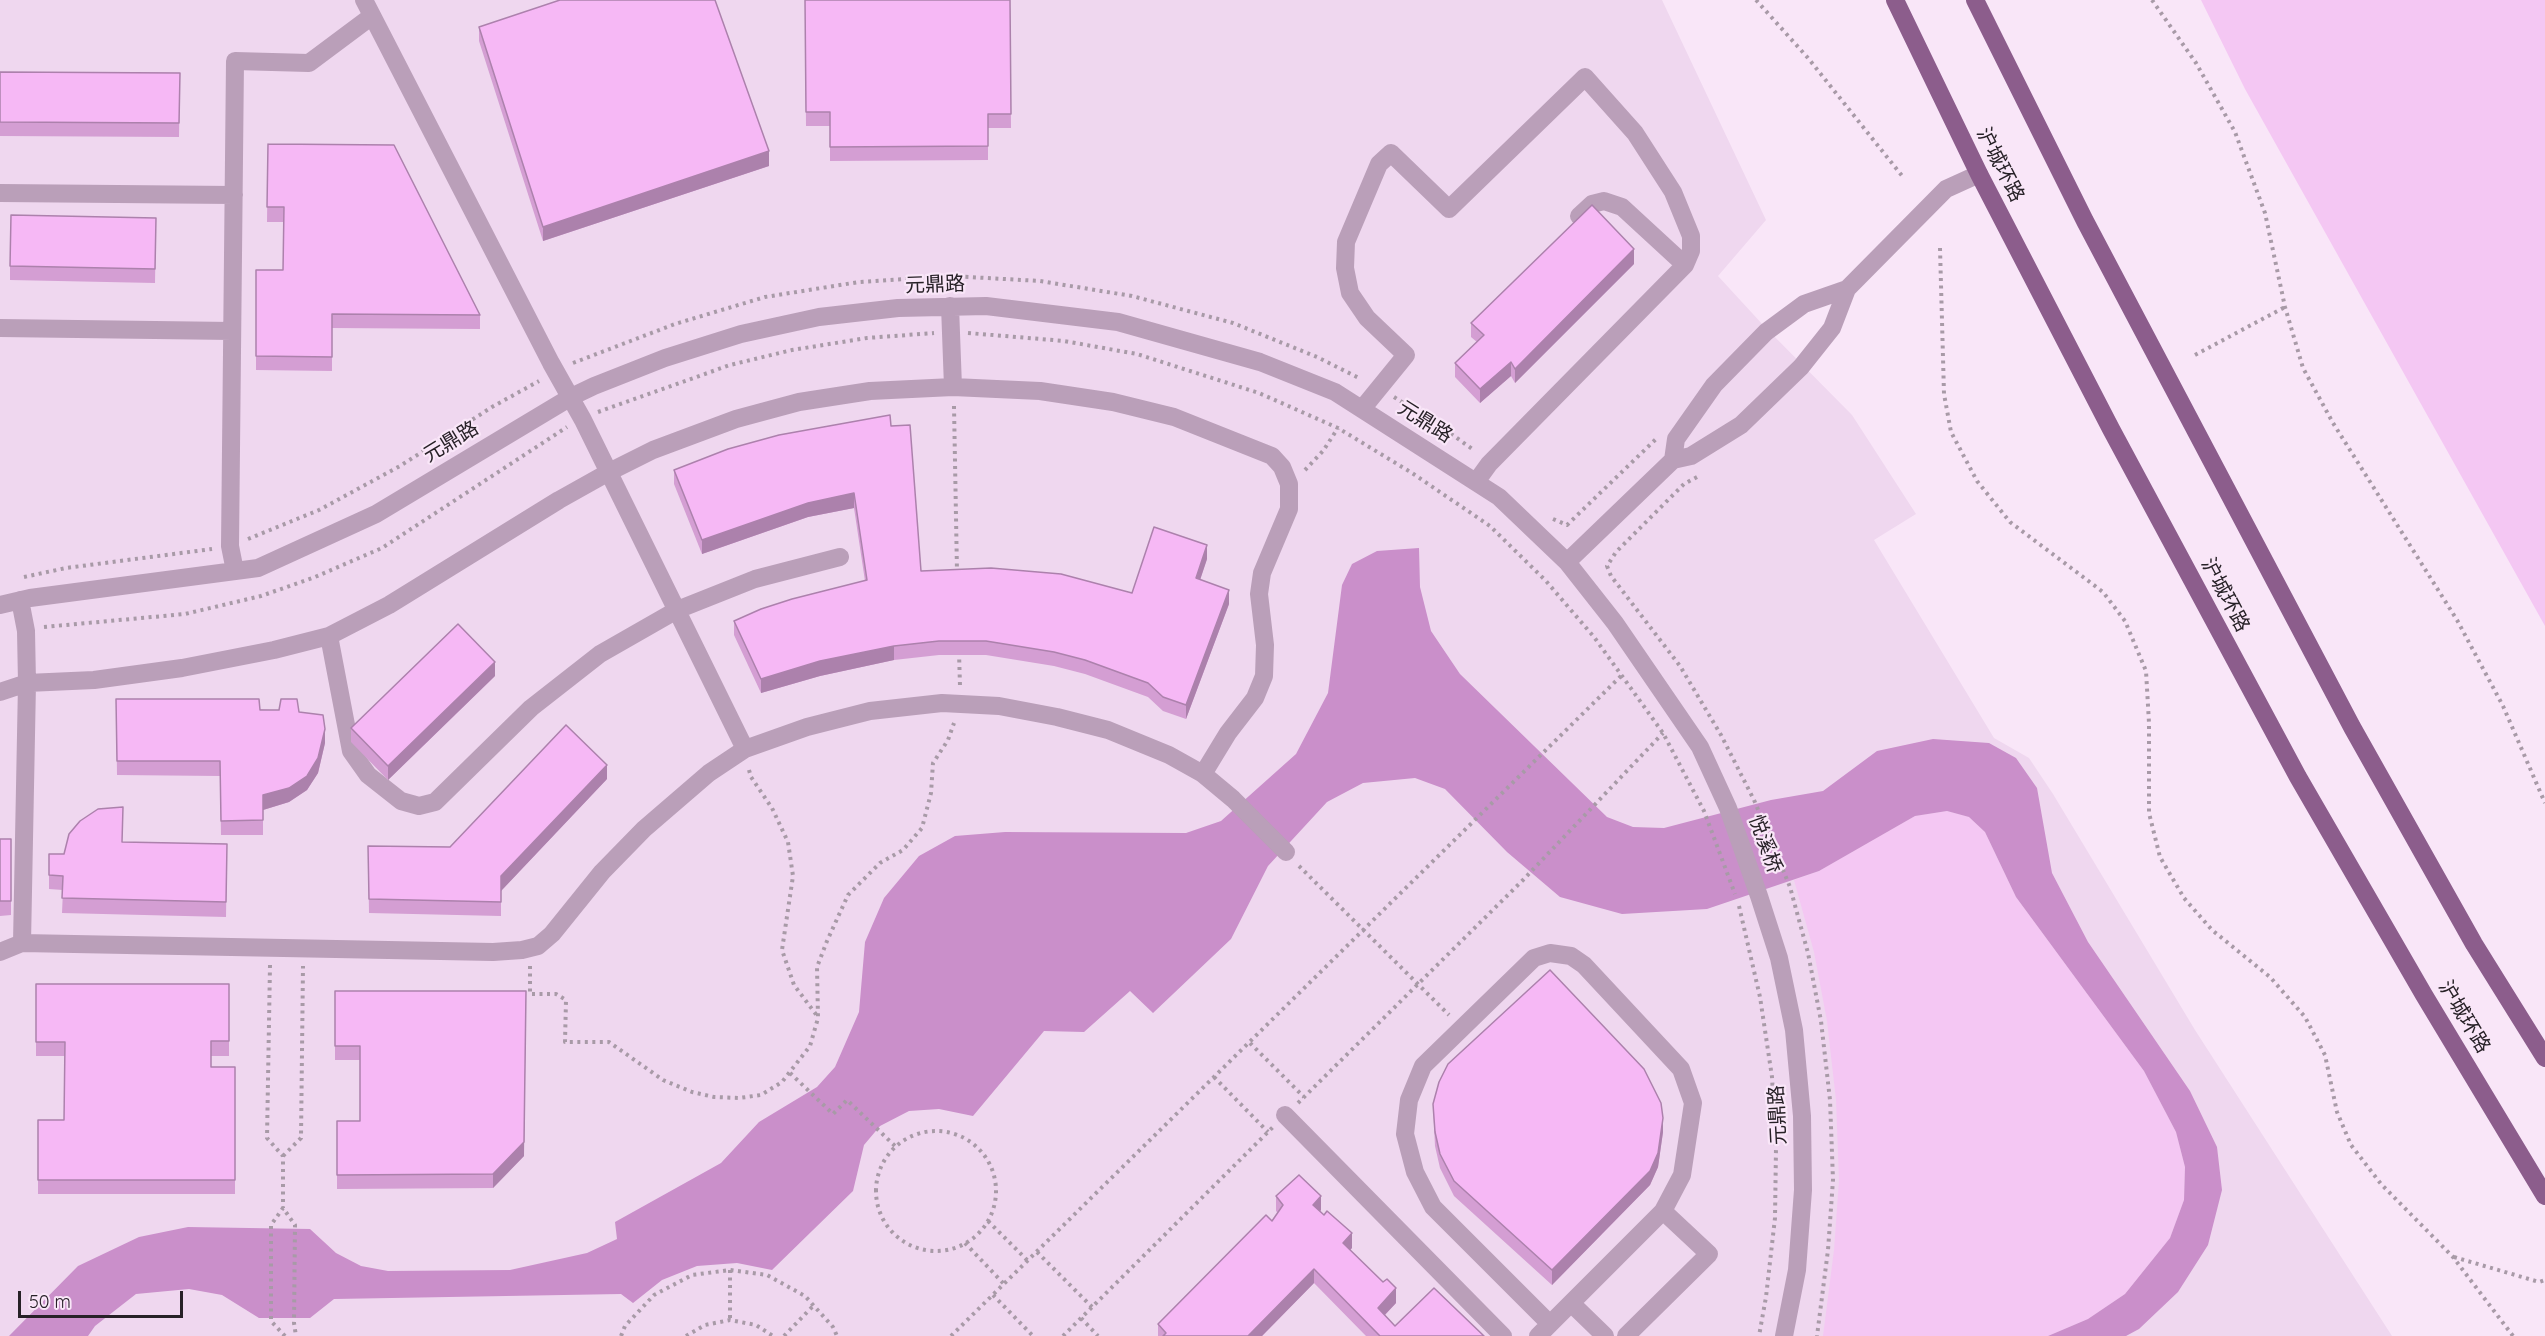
<!DOCTYPE html>
<meta charset="utf-8">
<style>
body{margin:0}
#map{position:relative;width:2545px;height:1336px;overflow:hidden;background:#f9e6f8;font-family:Quicksand,sans-serif}
canvas{display:block}
.scale{position:absolute;left:18px;top:1291px;width:165px;height:27px;box-sizing:border-box;border:3px solid #272127;border-top:0;padding-left:8px;font-size:18px;line-height:21px;white-space:nowrap;color:#272127;-webkit-text-stroke:4px #f9e6f8;paint-order:stroke}
</style>
<div id="map">
<canvas width="2545" height="1336"></canvas>
<div class="scale">50 m</div>
</div>
<script>
const ctx = document.querySelector('canvas').getContext('2d');
ctx.lineJoin = 'round';
function fillPath(path, color) { ctx.fillStyle = color; ctx.fill(path, 'evenodd'); }
const poly = rows => new Path2D(rows.map(r => 'M' + r).join(''));
function strokePath(path, color, width, dash) { ctx.strokeStyle = color; ctx.lineWidth = width; ctx.lineCap = dash ? 'butt' : 'round'; ctx.setLineDash(dash || []); ctx.stroke(path); }
function write(font, color, halo, rows, align = 'center') {
  ctx.font = font + ' Quicksand,"Noto Sans SC",sans-serif'; ctx.lineWidth = 4.5; ctx.setLineDash([]); ctx.textBaseline = 'middle'; ctx.strokeStyle = halo; ctx.fillStyle = color; for (const [text, x, y, turn = 0] of rows) {
    ctx.save(); ctx.translate(x, y); ctx.rotate((+turn || 0) * Math.PI / 180); ctx.textAlign = isNaN(turn) ? turn : align; if (halo) ctx.strokeText(text, 0, 0); ctx.fillText(text, 0, 0); ctx.restore();
  }
}
const built = poly([
 [0,0,1662,0,1766,220,1718,276,1764,326,1852,415,1916,514,1874,540,1994,738,2029,758,2053,794,2195,1030,2392,1336,0,1336]
]);
const green = poly([
 [2201,0,2545,0,2545,626,2245,89],
 [1947,811,1969,817,1985,832,2016,897,2144,1071,2176,1132,2185,1167,2184,1200,2170,1238,2125,1294,2088,1319,2048,1336,1823,1336,1834,1250,1839,1180,1836,1100,1827,1021,1814,952,1794,880,1819,871,1915,816]
]);
const water = poly([
 [1419,548,1420,587,1431,631,1460,674,1607,817,1633,827,1664,828,1771,800,1823,791,1877,751,1933,739,1989,743,2016,758,2037,788,2052,873,2088,942,2190,1091,2217,1147,2222,1190,2208,1245,2178,1292,2139,1329,2126,1336,2048,1336,2088,1319,2125,1294,2170,1238,2184,1200,2185,1167,2176,1132,2144,1071,2016,897,1985,832,1969,817,1947,811,1915,816,1819,871,1707,909,1622,914,1560,897,1507,852,1445,789,1415,778,1363,783,1327,802,1268,866,1231,939,1153,1013,1130,991,1084,1032,1044,1031,973,1116,939,1109,909,1111,880,1126,864,1145,853,1191,772,1270,737,1263,697,1266,662,1280,633,1303,621,1294,334,1299,310,1318,259,1318,222,1295,189,1289,136,1294,95,1326,88,1336,9,1336,78,1266,139,1237,188,1227,310,1229,336,1253,361,1266,388,1271,510,1270,587,1253,617,1239,615,1222,721,1163,759,1122,817,1087,835,1067,859,1012,865,942,884,898,919,856,955,836,1005,832,1186,833,1221,821,1296,754,1328,693,1342,585,1352,564,1377,551]
]);
const path = poly([
 [1756,0,1808,58,1903,177],
 [2152,0,2196,63,2235,132,2265,213,2285,307,2303,368,2333,423,2457,620,2503,706,2545,803],
 [1940,248,1944,394,1951,432,1977,481,2010,522,2103,592,2125,621,2146,671,2149,723,2149,813,2160,857,2184,898,2212,930,2270,977,2305,1017,2325,1055,2337,1112,2351,1145,2381,1184,2453,1257,2513,1336],
 [968,333,1064,341,1137,354,1259,393,1338,428,1412,473,1490,526,1546,581,1594,637,1663,733,1704,811,1735,894],
 [2195,355,2285,307],
 [573,363,675,324,765,297,859,282,950,276,1040,281,1132,296,1233,323,1317,357,1361,379],
 [1394,397,1440,426,1475,451],
 [954,406,957,572],
 [598,412,730,365,792,350,867,338,934,333],
 [1305,470,1323,451,1338,428],
 [1697,477,1684,484,1616,552,1607,566,1611,576,1680,666,1721,735,1754,800,1790,887,1808,953,1821,1021,1830,1100,1833,1180,1828,1250,1817,1336],
 [1553,519,1567,525,1656,439],
 [248,539,319,510,400,466,492,407,539,381],
 [24,577,66,568,212,549],
 [44,627,185,614,261,596,315,577,382,548,567,427],
 [959,652,960,686],
 [749,770,751,777,772,808,788,842,793,876,782,950,794,985,818,1017],
 [1299,866,1449,1015],
 [1739,906,1760,997,1772,1077,1776,1148,1775,1218,1766,1297,1759,1336],
 [270,965,267,1138,283,1156,283,1208],
 [530,966,530,994,556,994,566,1000,565,1042,609,1042,663,1080,692,1092,714,1097,739,1098,761,1095,782,1082,810,1046,818,1018,817,967,827,941,848,895,880,863,903,850,922,828,931,793,933,763,948,740,954,723],
 [1250,1043,1304,1097],
 [790,1073,833,1114,847,1100,895,1146],
 [1214,1077,1268,1132],
 [1298,1103,1523,880,1663,733],
 '876 1191a60 60 0 1 1 120 0a60 60 0 1 1-120 0Z',
 [283,1156,301,1138,303,966],
 [988,1221,1028,1261],
 [965,1243,1004,1284],
 [1037,1252,1092,1307],
 [2454,1257,2539,1282,2545,1280],
 [730,1270,730,1320],
 [993,1295,1033,1336],
 [1081,1318,1098,1336],
 [285,1336,271,1321,271,1225,283,1208,295,1225,294,1323,296,1336],
 [621,1336,625,1326,654,1295,692,1275,730,1270,767,1275,805,1296,833,1327,837,1336],
 [686,1336,705,1325,730,1320,756,1325,773,1336],
 [784,1336,814,1305],
 [951,1336,1623,674],
 [1063,1336,1273,1127]
]);
const minor = poly([
 [364,0,551,363,583,420,745,749],
 [0,193,234,195],
 [1579,216,1592,204,1604,201,1622,207,1685,265],
 [950,306,953,387],
 [0,328,232,331],
 [1362,409,1406,355,1367,318,1350,293,1345,268,1346,242,1379,164,1391,153,1449,209,1585,77,1635,133,1673,192,1691,236,1691,251,1685,265,1489,464,1476,482],
 [1673,460,1676,439,1714,385,1766,332,1804,304,1847,289],
 [1567,562,1673,460,1691,456,1741,425,1801,367,1832,328,1847,289,1946,189,1979,174],
 [235,571,230,546,235,61,309,63,372,16],
 [20,600,26,631,27,683,22,943],
 [0,605,30,598,258,568,376,514,571,397,594,386,665,358,741,334,819,317,898,308,986,306,1118,322,1260,362,1335,392,1499,497,1567,562,1615,623,1700,747,1728,808,1759,896,1779,958,1794,1030,1802,1116,1803,1190,1797,1270,1784,1336],
 [329,636,351,751,368,775,401,801,419,806,435,802,531,708,600,654,677,610,755,579,840,557],
 [0,692,27,683,94,680,182,668,274,650,329,636,389,605,559,500,609,472,653,450,736,419,799,402,870,391,953,387,1040,391,1113,402,1174,417,1272,456,1282,467,1289,484,1289,509,1262,573,1259,594,1265,645,1264,676,1255,698,1228,733,1203,774],
 [0,952,22,943,493,952,522,950,538,946,552,934,602,872,644,829,709,773,745,749,807,727,870,711,942,703,999,706,1057,717,1108,730,1169,755,1203,774,1233,799,1286,852],
 [1285,1115,1503,1336],
 [1571,1303,1605,1336],
 [1538,1336,1663,1211,1682,1175,1693,1103,1681,1069,1584,965,1571,956,1550,953,1534,958,1423,1066,1409,1100,1405,1134,1415,1172,1433,1207,1550,1324],
 [1626,1336,1709,1254,1663,1211]
]);
const major = poly([
 [1895,0,1979,174,2111,429,2298,777,2424,995,2545,1196],
 [1975,0,2085,221,2352,727,2474,944,2545,1058]
]);
const wall = poly([
 [805,0,1010,0,1011,128,988,128,988,160,830,161,830,126,806,126],
 [479,27,769,166,543,241,479,41],
 [0,72,180,73,179,137,0,136],
 [268,144,480,315,480,329,332,328,332,371,256,370,256,270,283,270,284,222,267,222],
 [156,218,155,283,10,280,10,266],
 [1634,264,1515,383,1511,376,1480,403,1455,377,1455,363,1477,342,1471,337,1471,323],
 [891,426,921,571,1132,593,1207,559,1200,580,1229,604,1186,719,1163,711,1148,697,1085,674,1054,666,986,655,939,655,894,660,820,676,761,693,734,635,734,621,865,581,854,508,808,517,702,554,674,484,674,470],
 [495,676,388,780,351,742,351,728],
 [116,699,299,712,325,743,318,773,307,790,289,802,263,810,263,835,221,835,220,776,117,775],
 [607,779,501,891,501,916,369,913,368,846,450,847],
 [0,839,11,839,11,915,0,916],
 [123,842,227,844,226,917,62,913,63,890,49,889,49,854,64,854],
 [36,984,229,984,229,1056,211,1056,211,1067,235,1067,235,1194,38,1194,38,1120,64,1120,65,1056,36,1056],
 [335,991,524,1156,493,1188,337,1189,337,1121,360,1121,360,1060,335,1060],
 [1433,1104,1663,1132,1658,1167,1650,1185,1552,1285,1454,1196,1440,1168,1435,1146],
 [1276,1196,1321,1210,1320,1211,1352,1248,1350,1250,1396,1303,1385,1315,1395,1326,1484,1336,1366,1336,1314,1283,1262,1336,1158,1336,1158,1324,1272,1221,1278,1213,1276,1211]
]);
const shadedWall = poly([
 [769,151,769,166,543,241,543,227],
 [1634,249,1634,264,1515,383,1515,369],
 [1511,362,1511,376,1480,403,1480,389],
 [854,493,854,508,808,517,702,554,702,540,808,503],
 [1207,545,1207,559,1196,592,1196,578],
 [1229,590,1229,604,1186,719,1186,705],
 [894,646,894,660,820,676,761,693,761,679,820,661],
 [495,662,495,676,388,780,388,766],
 [325,729,325,743,318,773,307,790,289,802,263,810,263,795],
 [607,765,607,779,501,891,501,916,501,876],
 [526,991,524,1156,493,1188,493,1174],
 [1663,1118,1663,1132,1658,1167,1650,1185,1552,1285,1552,1270],
 [1321,1196,1321,1210,1313,1219,1313,1205],
 [1352,1233,1352,1248,1343,1257,1343,1243],
 [1314,1269,1314,1283,1262,1336,1248,1336],
 [1396,1288,1396,1303,1378,1322,1378,1308]
]);
const building = poly([
 [560,0,715,0,769,151,543,227,479,27,560,0],
 [805,0,1010,0,1011,114,988,114,988,146,830,147,830,112,806,112,805,0],
 [0,72,180,73,179,123,0,122,0,72],
 [268,144,394,145,480,315,332,314,332,357,256,356,256,270,283,270,284,207,267,207,268,144],
 [1592,205,1634,249,1515,369,1511,362,1480,389,1455,363,1484,335,1471,323,1592,205],
 [11,215,156,218,155,269,10,266,11,215],
 [890,415,891,426,910,425,921,571,991,568,1061,574,1132,593,1154,527,1207,545,1196,578,1229,590,1186,705,1163,697,1148,683,1085,660,1054,652,986,641,939,641,894,646,820,661,761,679,734,621,761,609,792,599,867,580,854,493,808,503,702,540,674,470,728,449,779,435,890,415],
 [458,624,495,662,388,766,351,728,458,624],
 [116,699,259,699,260,710,279,710,281,699,297,699,299,712,323,715,325,729,318,758,307,776,289,788,263,795,263,820,221,821,220,761,117,761,116,699],
 [566,725,607,765,501,876,501,902,369,899,368,846,450,847,566,725],
 [123,807,122,842,227,844,226,902,62,898,63,876,49,875,49,854,64,854,69,834,80,821,98,809,123,807],
 [0,839,11,839,11,901,0,901,0,839],
 [1550,970,1644,1069,1661,1103,1663,1118,1658,1153,1650,1171,1552,1270,1454,1181,1440,1154,1435,1132,1433,1104,1439,1082,1448,1064,1550,970],
 [36,984,229,984,229,1041,211,1041,211,1067,235,1067,235,1180,38,1180,38,1120,64,1120,65,1042,36,1042,36,984],
 [335,991,526,991,524,1142,493,1174,337,1175,337,1121,360,1121,360,1046,335,1046,335,991],
 [1299,1175,1321,1196,1313,1205,1324,1215,1327,1211,1352,1233,1343,1243,1383,1282,1387,1279,1396,1288,1378,1308,1395,1326,1434,1288,1484,1336,1380,1336,1314,1269,1248,1336,1163,1336,1166,1333,1158,1324,1266,1215,1272,1221,1283,1205,1276,1196,1299,1175]
]);
const streetNames = [
 ["沪城环路",2000,165,63],
 ["元鼎路",935,285,-2],
 ["元鼎路",1425,422,32],
 ["元鼎路",451,442,-31],
 ["沪城环路",2225,595,62],
 ["悦溪桥",1765,844,70],
 ["沪城环路",2464,1017,59],
 ["元鼎路",1778,1115,-93]
];
fillPath(built, '#efd7ef');
fillPath(green, '#f4c7f3');
fillPath(water, '#ca8fca');
strokePath(path, '#a89aa7', 4, [3, 4.5]);
strokePath(minor, '#ba9fb9', 18);
strokePath(major, '#8c5d8c', 18);
fillPath(wall, '#d49ed3');
fillPath(shadedWall, '#ac81ac');
fillPath(building, '#f6b8f5');
strokePath(building, '#ac81ac', 1.5);
write('20px', '#272127', '#f9e6f8', streetNames);
</script>
